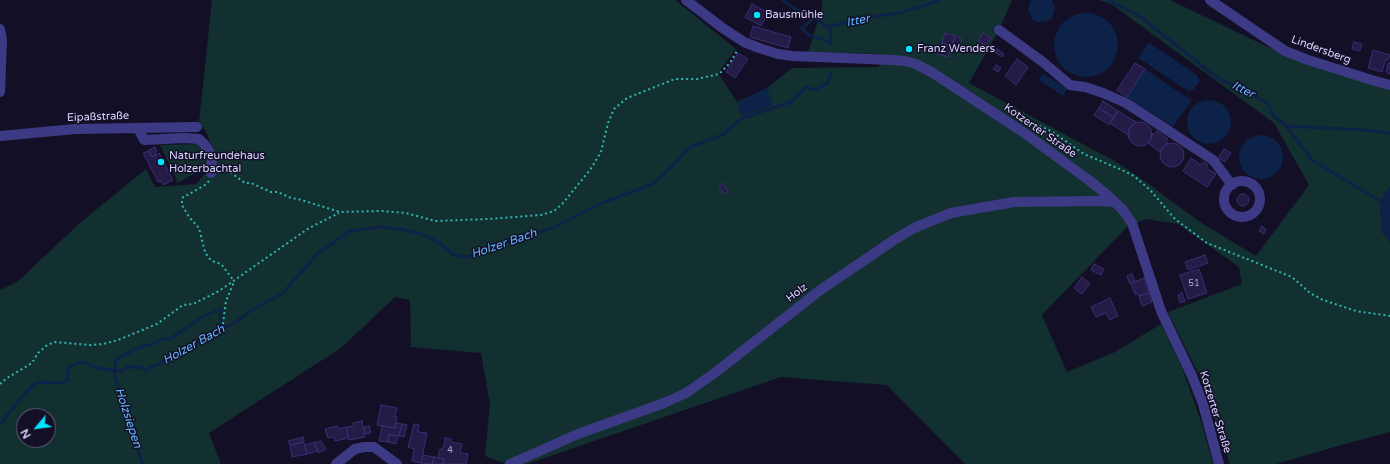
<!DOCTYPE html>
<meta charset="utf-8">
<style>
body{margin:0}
#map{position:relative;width:1390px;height:464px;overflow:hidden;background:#130f26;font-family:"Varela Round",sans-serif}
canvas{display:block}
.north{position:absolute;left:16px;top:408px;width:40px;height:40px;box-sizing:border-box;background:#130f26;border:1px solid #625e7d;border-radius:50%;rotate:241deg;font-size:11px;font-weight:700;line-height:16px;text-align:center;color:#d9d4ff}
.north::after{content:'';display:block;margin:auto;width:14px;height:18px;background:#00e5ff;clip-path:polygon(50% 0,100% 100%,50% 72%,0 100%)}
</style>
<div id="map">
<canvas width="1390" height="464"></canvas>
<div class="north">N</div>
</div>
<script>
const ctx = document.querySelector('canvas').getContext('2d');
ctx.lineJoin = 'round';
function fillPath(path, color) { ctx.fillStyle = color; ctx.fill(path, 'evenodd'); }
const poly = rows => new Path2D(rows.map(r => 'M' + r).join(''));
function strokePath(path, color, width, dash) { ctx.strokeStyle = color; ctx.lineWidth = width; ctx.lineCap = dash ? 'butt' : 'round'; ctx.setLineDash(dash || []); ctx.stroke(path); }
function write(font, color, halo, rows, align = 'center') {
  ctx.font = font + ' "Varela Round",sans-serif'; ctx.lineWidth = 3; ctx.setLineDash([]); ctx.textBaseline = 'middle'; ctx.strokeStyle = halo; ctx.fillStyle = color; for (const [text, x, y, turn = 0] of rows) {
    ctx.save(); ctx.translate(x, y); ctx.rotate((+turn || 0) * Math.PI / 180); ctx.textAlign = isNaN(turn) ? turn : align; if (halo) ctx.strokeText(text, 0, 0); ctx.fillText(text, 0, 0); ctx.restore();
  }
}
const green = poly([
 [212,0,675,0,736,49,718,73,737,102,767,88,792,68,879,67,881,54,808,52,822,8,822,0,1012,0,999,30,969,83,1120,164,1139,177,1200,222,1256,256,1309,185,1274,123,1111,4,1099,0,1170,0,1291,58,1390,86,1390,187,1380,201,1382,232,1390,242,1390,432,1352,442,1276,464,1230,464,1203,383,1168,312,1242,284,1239,267,1178,224,1146,219,1127,227,1042,315,1067,372,1115,352,1161,324,1183,370,1201,421,1213,464,965,464,887,385,781,377,527,464,506,464,485,456,490,404,481,353,411,347,410,300,395,297,341,348,209,433,221,464,0,464,0,290,17,282,81,222,146,169,155,187,196,184,218,159,205,130,199,122],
 [24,416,48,416,48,440,24,440],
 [201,144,211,164,178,183,160,145]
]);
const water = poly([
 [1031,0,1052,0,1055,8,1052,18,1048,21,1042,22,1037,22,1032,19,1028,9],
 '1054 45a32 32 0 1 1 64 0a32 32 0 1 1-64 0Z',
 [1148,44,1151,44,1197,75,1200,81,1193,90,1188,91,1140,59,1139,57],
 [1145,69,1189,99,1190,98,1192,99,1173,127,1127,97],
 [1043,73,1067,89,1063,96,1039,80],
 [767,88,773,105,742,116,737,103],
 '1187 122a22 22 0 1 1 44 0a22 22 0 1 1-44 0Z',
 '1239 157a22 22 0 1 1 44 0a22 22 0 1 1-44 0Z',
 [1390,187,1390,242,1382,232,1380,201]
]);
const stream = poly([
 [783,0,798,11,808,13,813,16,826,26,832,26,863,18,899,13,926,5,939,0],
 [1108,0,1141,17,1216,77,1268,103,1272,114,1286,126,1365,130,1390,133],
 [816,19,813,19,810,21,802,29,810,36,823,39,831,44],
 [831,44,830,30,832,26],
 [1286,126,1312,160,1380,201,1390,202],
 [0,424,28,390,36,383,44,382,62,383,68,379,67,373,69,367,79,362,85,363,97,368,116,371,122,371,128,366,135,368,141,367,146,371,150,367,158,365,165,360,179,354,186,347,195,344,204,338,236,322,249,312,283,293,318,253,350,231,381,227,399,229,419,233,440,243,454,255,468,257,476,254,485,248,555,227,602,203,653,184,672,166,690,147,722,135,741,119,791,102,798,96,805,87,815,90,828,83,831,74],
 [143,464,124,410,114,371,116,360,133,350,144,346,151,345,162,339,170,339,202,317,220,309,221,310,220,329]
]);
const building = poly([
 [752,4,768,13,761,26,745,17,752,4],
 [753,26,791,37,788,48,750,37,753,26],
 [945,33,955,36,952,47,942,43,945,33],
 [983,33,991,38,986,45,978,41,983,33],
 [955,36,962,39,959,47,952,44,955,36],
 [1354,42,1362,44,1360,51,1352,49,1354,42],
 [942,43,952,47,948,57,938,54,942,43],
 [997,49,1004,54,1002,57,995,52,997,49],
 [1327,49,1339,52,1337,59,1326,56,1327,49],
 [1373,50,1390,55,1388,60,1386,59,1382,72,1368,68,1373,50],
 [738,53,748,59,735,78,726,72,738,53],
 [1017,59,1028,67,1016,85,1005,76,1017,59],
 [1135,63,1145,69,1127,97,1117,90,1135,63],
 [1388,63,1390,63,1390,74,1386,72,1388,63],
 [996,65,1001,68,998,72,993,69,996,65],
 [1103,101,1118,111,1114,118,1099,108,1103,101],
 [1099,108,1114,118,1109,125,1094,115,1099,108],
 [1118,111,1136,122,1130,127,1128,135,1110,123,1118,111],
 '1128 134a12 12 0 1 1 24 0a12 12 0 1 1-24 0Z',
 [1157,131,1168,139,1166,142,1168,143,1164,146,1160,152,1148,143,1151,139,1152,133,1154,135,1157,131],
 '1160 155a12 12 0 1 1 24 0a12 12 0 1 1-24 0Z',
 [155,147,157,151,155,152,156,155,152,157,149,150,155,147],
 [1224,149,1231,153,1225,162,1218,158,1224,149],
 [149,151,152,157,159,153,173,180,163,185,161,181,158,182,143,153,149,151],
 [1191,158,1201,165,1203,162,1208,165,1206,168,1216,174,1207,187,1183,171,1191,158],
 [723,183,728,192,724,194,719,186,723,183],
 '1237 200a6 6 0 1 1 12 0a6 6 0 1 1-12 0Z',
 [1262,226,1266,230,1264,234,1259,231,1262,226],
 [1205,255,1208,263,1188,270,1185,262,1205,255],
 [1094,264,1104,269,1101,275,1091,270,1094,264],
 [1199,269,1207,293,1188,299,1180,275,1199,269],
 [1132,274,1135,281,1130,284,1127,276,1132,274],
 [1082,277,1090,284,1082,294,1074,288,1082,277],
 [1144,278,1149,293,1139,296,1138,294,1135,294,1131,283,1144,278],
 [1149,293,1152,302,1142,306,1139,296,1149,293],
 [1182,293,1185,301,1180,303,1178,295,1182,293],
 [1110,298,1118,316,1110,320,1106,313,1096,317,1091,307,1110,298],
 [381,405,397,408,395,417,397,417,395,428,377,425,381,405],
 [362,421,365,437,349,440,346,427,354,426,353,423,362,421],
 [396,423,402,424,399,436,389,434,388,442,379,441,382,426,395,428,396,423],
 [402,424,407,425,404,437,399,436,402,424],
 [414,424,419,425,418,432,427,433,421,463,412,461,414,449,408,447,414,424],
 [337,426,338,429,346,427,349,438,335,441,334,437,328,438,325,429,337,426],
 [369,426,371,433,366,434,364,427,369,426],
 [389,434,398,436,396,444,388,442,389,434],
 [303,437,304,442,290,445,288,441,303,437],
 [445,438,451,439,451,442,462,444,460,453,468,454,466,464,443,464,444,459,438,458,440,449,443,449,445,438],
 [321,441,326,449,319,453,314,443,321,441],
 [304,442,307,454,292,457,290,445,304,442],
 [315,442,315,446,318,451,307,454,305,445,315,442],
 [423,455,434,457,432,464,421,463,423,455],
 [434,457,444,459,443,464,432,464,434,457]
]);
const path = poly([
 [1021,118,1051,131,1084,154,1122,170,1134,176,1151,191,1175,219,1207,243,1292,277,1310,293,1323,300,1356,311,1390,316],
 [221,169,230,172,245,183,251,183,271,192,278,192,291,198,298,199,340,212,381,211,406,213,435,221,488,219,541,215,554,211,563,203,590,170,601,152,608,123,614,109,627,98,675,79,697,79,719,74,730,63,738,49],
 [209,181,205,185,182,198,182,205,189,217,199,228,205,252,208,257,212,261,221,264,234,281],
 [223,324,226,301,234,282],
 [0,384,7,378,32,363,38,353,46,346,54,342,90,345,103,344,118,340,157,324,183,305,193,304,219,291,309,228,339,213]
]);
const minor = poly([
 [686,0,724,29,744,42,759,48,778,54,793,56,893,60,905,61,916,64,933,73,1023,132,1090,181,1106,194,1122,209,1132,223,1161,311,1192,376,1203,404,1219,464],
 [1210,0,1285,51,1308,60,1375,81,1390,85],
 [0,29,2,40,0,92],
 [999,30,1043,62,1070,85,1085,87,1103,93,1126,103,1213,160,1232,185],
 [138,128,144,140,184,138,199,139,206,146,212,157,211,173],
 [0,136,75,129,197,127],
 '1224 199a18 18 0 1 1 36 0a18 18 0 1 1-36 0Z',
 [336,464,355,449,364,447,374,447,397,464],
 [510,464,578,434,664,403,686,393,716,372,819,291,894,240,914,228,951,213,1014,202,1099,201,1115,202]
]);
const markers = [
 [757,15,4,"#00e5ff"],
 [909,49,4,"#00e5ff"],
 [161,162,4,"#00e5ff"]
];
const numberNames = [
 ["51",1194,284],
 ["4",450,451]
];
const poiNames = [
 ["Bausmühle",765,15],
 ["Franz Wenders",917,49],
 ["Naturfreundehaus",169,156],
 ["Holzerbachtal",169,169]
];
const streetNames = [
 ["Lindersberg",1321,50,20],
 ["Eipaßstraße",98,117,-2],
 ["Kotzerter Straße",1040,131,35],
 ["Holz",797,293,-37],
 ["Kotzerter Straße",1215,412,73]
];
const waterNames = [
 ["Itter",858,21,-11],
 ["Itter",1243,90,27],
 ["Holzer Bach",504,244,-19],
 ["Holzer Bach",194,345,-29],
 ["Holzsiepen",128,418,72]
];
fillPath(green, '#12302f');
fillPath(water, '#0c2248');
strokePath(stream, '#0c2248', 3);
fillPath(building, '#241b47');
strokePath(building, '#3b2d73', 1);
strokePath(path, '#2fb8b0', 2, [2, 3]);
strokePath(minor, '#3d3a85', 10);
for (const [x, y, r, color] of markers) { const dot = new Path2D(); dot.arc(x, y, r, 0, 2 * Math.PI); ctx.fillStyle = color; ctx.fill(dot); strokePath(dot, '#130f26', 1.5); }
write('9px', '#aca6d1', null, numberNames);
write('11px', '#d9d4ff', '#130f26', poiNames, 'left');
write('11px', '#d9d4ff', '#130f26', streetNames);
write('italic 12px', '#62b6ff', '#130f26', waterNames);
</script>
